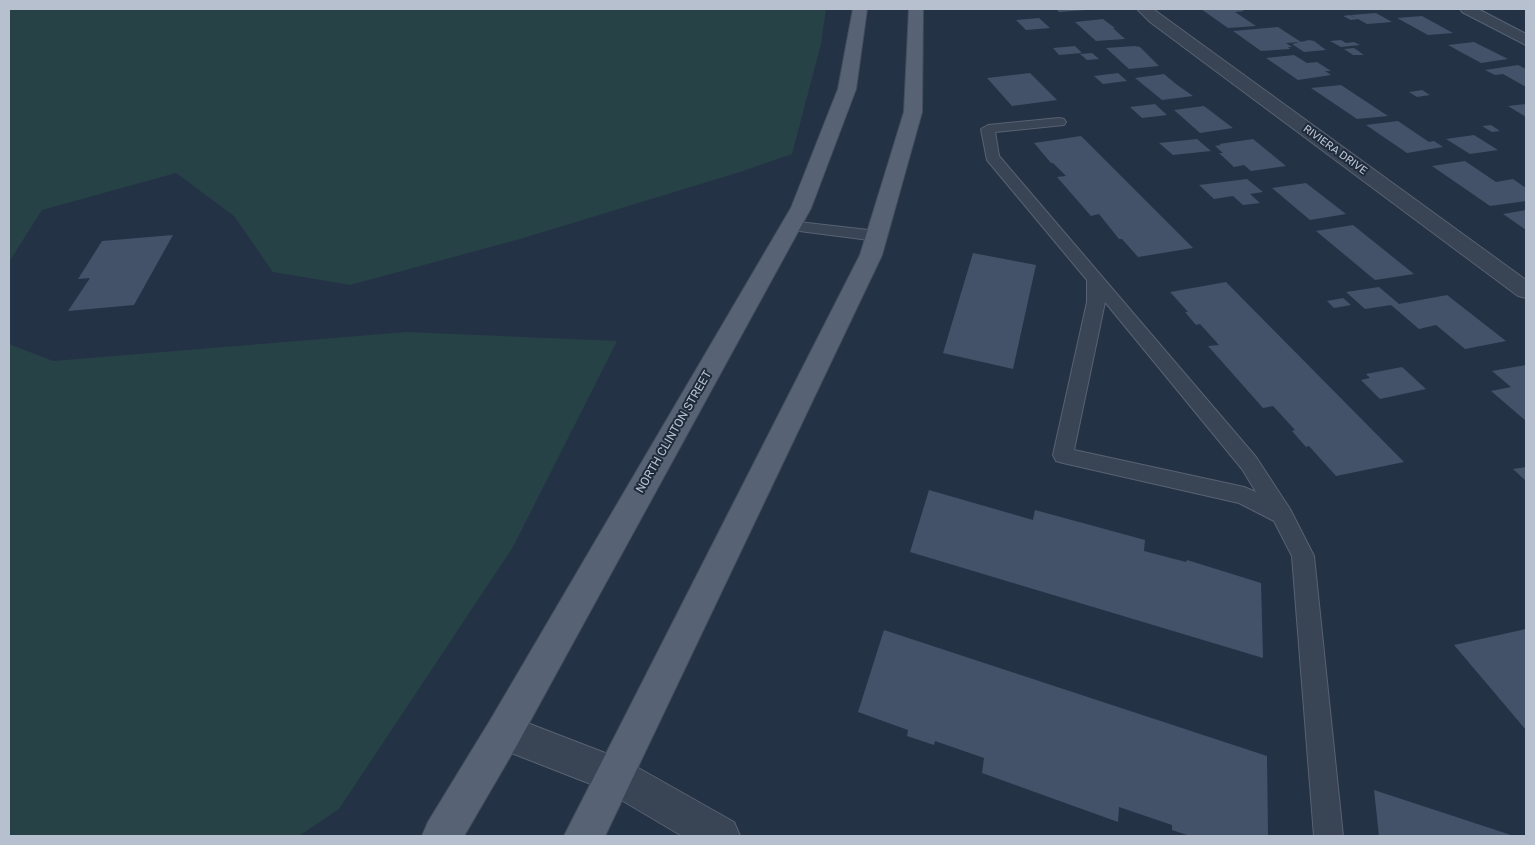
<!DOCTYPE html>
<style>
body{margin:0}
#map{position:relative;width:1535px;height:845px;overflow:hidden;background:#243246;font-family:Rubik,sans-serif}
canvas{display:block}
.frame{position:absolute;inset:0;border:10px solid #b7c0ce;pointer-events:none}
</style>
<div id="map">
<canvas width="1535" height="845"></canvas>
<div class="frame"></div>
</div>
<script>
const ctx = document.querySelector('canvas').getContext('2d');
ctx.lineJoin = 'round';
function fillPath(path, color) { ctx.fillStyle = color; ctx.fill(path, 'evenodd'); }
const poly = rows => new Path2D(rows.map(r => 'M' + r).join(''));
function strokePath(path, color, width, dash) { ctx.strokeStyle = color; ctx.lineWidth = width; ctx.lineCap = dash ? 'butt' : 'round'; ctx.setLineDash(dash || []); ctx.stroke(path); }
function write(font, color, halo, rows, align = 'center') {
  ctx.font = font + ' Rubik,sans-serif'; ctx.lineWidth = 4; ctx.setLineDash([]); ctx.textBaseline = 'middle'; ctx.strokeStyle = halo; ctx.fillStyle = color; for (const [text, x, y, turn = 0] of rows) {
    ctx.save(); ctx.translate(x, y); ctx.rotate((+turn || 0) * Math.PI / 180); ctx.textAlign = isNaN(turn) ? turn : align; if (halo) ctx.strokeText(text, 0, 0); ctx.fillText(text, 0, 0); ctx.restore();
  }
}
const green = poly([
 [9,9,826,9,821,44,792,154,740,172,520,239,350,285,273,272,234,216,176,173,42,210,9,262],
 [407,332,617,341,513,547,339,809,299,836,9,836,9,344,53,361]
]);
const building = poly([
 [1056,9,1085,9,1087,10,1059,12],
 [1201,9,1241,9,1244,11,1235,12,1256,26,1228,28],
 [1376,13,1392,22,1367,24,1358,19,1351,20,1343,16,1350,15,1356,18,1351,15],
 [1422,16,1453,33,1428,35,1397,18],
 [1039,18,1050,28,1026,30,1016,20],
 [1103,19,1115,28,1113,28,1125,39,1096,41,1075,22],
 [1278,27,1301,42,1286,43,1292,47,1288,47,1290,49,1261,51,1233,31],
 [1309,40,1314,41,1326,50,1304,52,1292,44],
 [1341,40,1346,43,1354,42,1360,45,1341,47,1330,41],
 [1474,42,1508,59,1481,63,1448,45],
 [1075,46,1082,53,1059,55,1053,48],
 [1135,46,1140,47,1159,66,1129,69,1106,48],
 [1354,48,1364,55,1353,55,1344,49],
 [1092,53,1099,59,1087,60,1080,54],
 [1294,55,1307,63,1317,62,1331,71,1325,71,1331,75,1298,80,1266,58],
 [1518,65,1526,69,1526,87,1503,74,1495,75,1485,70],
 [1030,73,1057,100,1012,106,987,78],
 [1118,73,1127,81,1103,84,1094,76],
 [1164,74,1176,84,1193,96,1162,100,1135,78],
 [1341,85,1388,116,1357,119,1311,88],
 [1422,90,1430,95,1417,97,1409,92],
 [1155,104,1167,115,1142,118,1130,107],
 [1526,104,1526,117,1508,106],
 [1204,106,1233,128,1200,133,1174,110],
 [1398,121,1429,142,1434,141,1443,147,1407,153,1366,125],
 [1491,125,1500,131,1492,132,1482,126],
 [1474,135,1498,150,1470,154,1446,139],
 [1081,136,1193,248,1138,257,1122,239,1119,239,1099,214,1091,216,1057,177,1066,176,1053,163,1051,163,1034,143],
 [1197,139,1211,151,1173,155,1159,143],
 [1253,139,1286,166,1251,171,1244,165,1234,167,1219,153,1223,153,1215,146,1221,145,1219,144],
 [1465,161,1496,182,1513,179,1526,188,1526,201,1490,206,1432,166],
 [1247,179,1263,192,1250,194,1260,203,1243,205,1233,196,1214,199,1199,185],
 [1306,183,1346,214,1310,220,1272,188],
 [1526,210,1526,230,1503,214],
 [1353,225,1414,274,1375,280,1316,231],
 [173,235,134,305,68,311,90,278,78,279,102,241],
 [973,253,1036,265,1013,369,943,353],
 [1226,282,1404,462,1336,476,1309,446,1306,447,1292,431,1295,430,1273,406,1263,408,1208,346,1219,345,1200,324,1196,325,1185,312,1188,312,1170,292],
 [1379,287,1399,304,1447,295,1506,341,1465,349,1436,325,1419,329,1391,305,1365,309,1346,292],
 [1343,298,1351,305,1334,308,1327,301],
 [1526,365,1526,421,1491,391,1511,387,1492,371],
 [1402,367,1426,389,1380,399,1361,380,1370,378,1366,374],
 [1526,467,1526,481,1513,469],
 [929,490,1033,520,1035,510,1145,540,1144,551,1186,562,1187,560,1261,583,1263,658,910,552],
 [1526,629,1526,730,1454,645],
 [884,630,1267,756,1268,836,1190,836,1172,830,1172,825,1119,807,1118,822,982,773,984,758,935,741,934,745,907,736,908,730,858,712],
 [1374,790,1514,836,1379,836]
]);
const lane = poly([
 [1059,118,1064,119,1066,122,1064,125,995,132,999,156,1256,457,1290,509,1314,556,1343,836,1314,836,1292,556,1274,521,1239,503,1063,463,1056,461,1053,455,1087,302,1087,280,987,160,981,129,988,125,1059,118],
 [1105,302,1242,469,1256,492,1244,487,1074,450,1105,302],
 [790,221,877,231,883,233,885,236,883,239,877,241,784,229,782,226,784,223,790,221]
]);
const street = poly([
 [1137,9,1153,9,1526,280,1526,298,1518,296,1150,22,1137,9],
 [1460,9,1478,9,1526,34,1526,45,1462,12,1460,9],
 [504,714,626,761,734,822,740,836,682,836,601,788,491,745,486,732,491,719,504,714]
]);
const primary = poly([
 [853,9,867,9,856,89,811,208,517,745,464,836,422,836,428,822,491,719,791,208,838,89,853,9],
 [909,9,923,9,922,112,882,255,605,836,564,836,860,255,904,112,909,9]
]);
const farStreetnames = [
 ["RIVIERA DRIVE",1335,150,36]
];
const streetNames = [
 ["NORTH CLINTON STREET",674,432,-60]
];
fillPath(green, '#274246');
fillPath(building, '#435268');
strokePath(lane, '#586272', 2);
strokePath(street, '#586272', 2);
strokePath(primary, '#434d5e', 2);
fillPath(lane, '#394455');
fillPath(street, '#394455');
fillPath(primary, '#576375');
write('11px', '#b7c0ce', '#1e293a', farStreetnames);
write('12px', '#b7c0ce', '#1e293a', streetNames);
</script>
